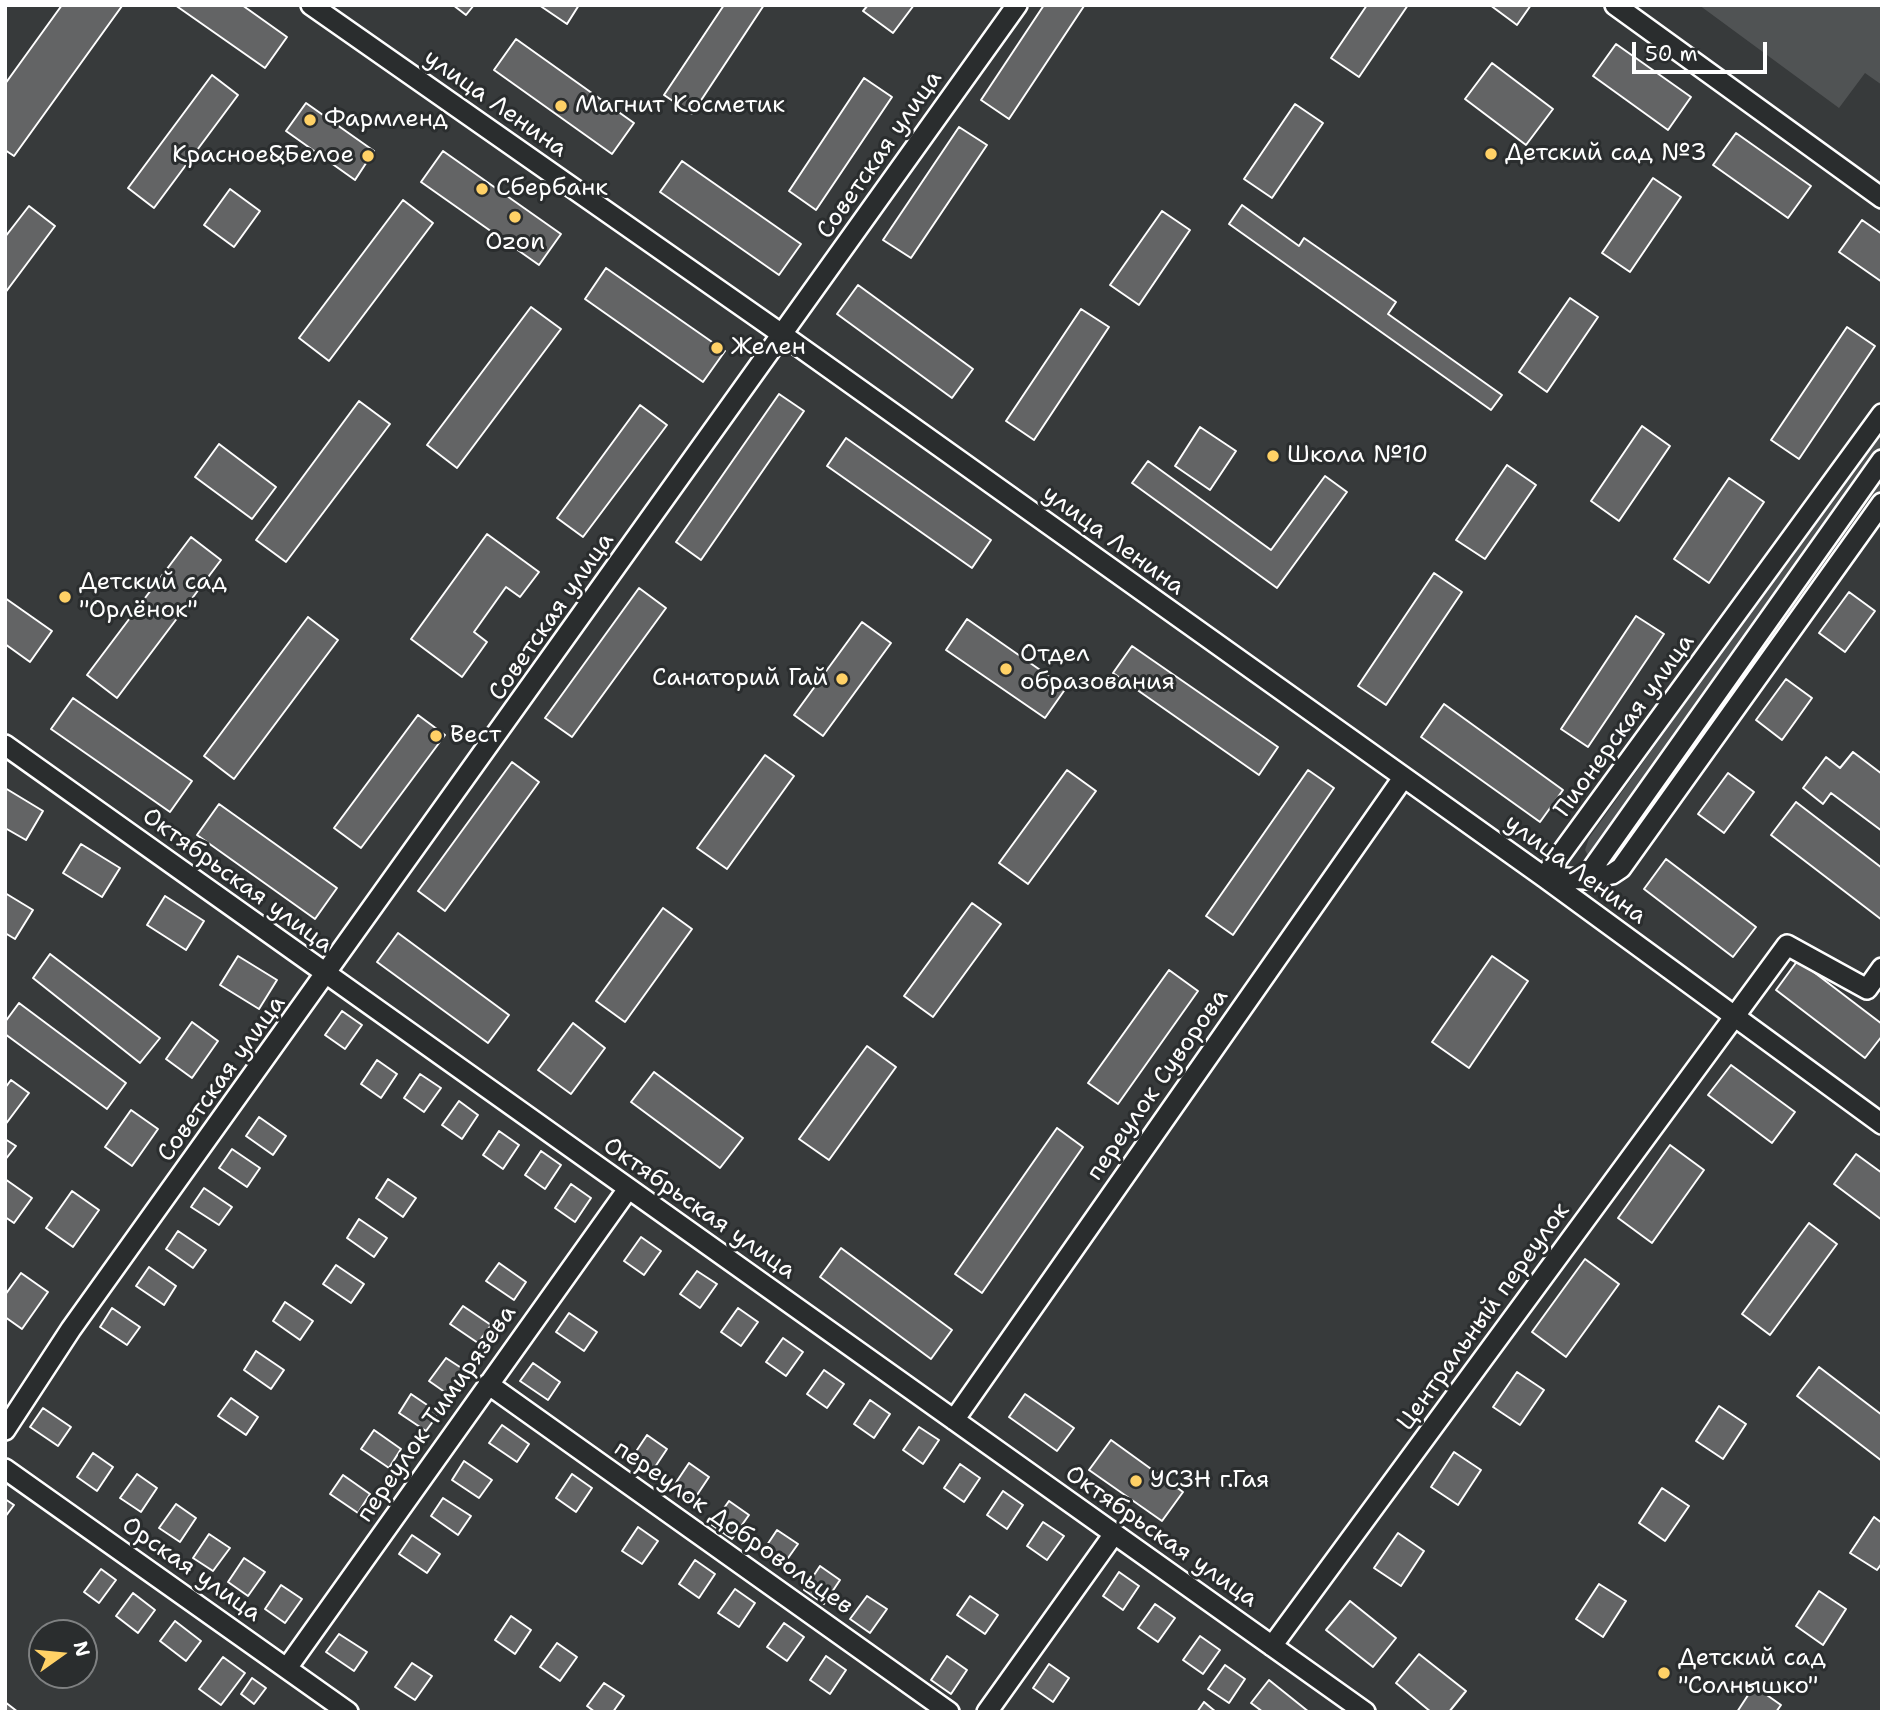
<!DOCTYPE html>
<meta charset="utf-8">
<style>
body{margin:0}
#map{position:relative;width:1887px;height:1717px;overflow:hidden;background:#373a3b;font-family:"Shantell Sans",sans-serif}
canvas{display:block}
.frame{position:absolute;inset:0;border:7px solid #fff;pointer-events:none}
.north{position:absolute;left:28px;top:1619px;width:70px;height:70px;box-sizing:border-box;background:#2a2d2e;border:2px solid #7f8182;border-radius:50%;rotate:75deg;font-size:19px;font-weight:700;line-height:28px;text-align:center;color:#fff}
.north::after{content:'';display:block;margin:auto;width:24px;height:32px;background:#ffd166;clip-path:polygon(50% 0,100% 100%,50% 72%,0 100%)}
.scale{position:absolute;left:1632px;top:42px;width:135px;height:32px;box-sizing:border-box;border:4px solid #fff;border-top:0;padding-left:9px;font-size:21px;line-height:24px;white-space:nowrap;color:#fff;-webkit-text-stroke:5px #2a2d2e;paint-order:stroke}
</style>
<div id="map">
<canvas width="1887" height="1717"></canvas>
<div class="frame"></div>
<div class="north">N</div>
<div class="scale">50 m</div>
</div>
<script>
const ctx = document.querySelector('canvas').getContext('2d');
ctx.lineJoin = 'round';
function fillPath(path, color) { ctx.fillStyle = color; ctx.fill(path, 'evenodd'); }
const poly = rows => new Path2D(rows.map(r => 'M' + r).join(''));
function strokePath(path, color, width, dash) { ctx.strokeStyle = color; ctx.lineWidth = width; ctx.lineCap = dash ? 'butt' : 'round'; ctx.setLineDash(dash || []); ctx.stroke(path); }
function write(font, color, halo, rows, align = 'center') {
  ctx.font = font + ' "Shantell Sans",sans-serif'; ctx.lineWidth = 6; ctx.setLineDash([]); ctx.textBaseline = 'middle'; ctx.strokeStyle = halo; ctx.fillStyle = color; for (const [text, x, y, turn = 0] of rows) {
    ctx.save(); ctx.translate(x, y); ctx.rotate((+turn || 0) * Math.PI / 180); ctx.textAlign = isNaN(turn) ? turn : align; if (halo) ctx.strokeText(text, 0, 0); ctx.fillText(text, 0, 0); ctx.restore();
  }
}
const green = poly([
 [1699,5,1882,5,1882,85,1865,73,1839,108],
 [1882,428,1882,493,1622,861,1609,868,1593,865,1585,850,1589,838]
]);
const building = poly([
 [62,5,122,6,14,156,5,150,5,84,62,5],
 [175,5,242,5,287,37,265,68,175,5],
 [453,5,474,5,466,15,453,5],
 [539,5,579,5,567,24,539,5],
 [724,5,764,5,692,114,664,95,724,5],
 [868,5,914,5,893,33,863,11,868,5],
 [1044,5,1084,6,1009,119,981,100,1044,5],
 [1367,5,1408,5,1359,77,1331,58,1367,5],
 [1490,5,1531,5,1517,25,1490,5],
 [516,39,634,123,612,154,494,70,516,39],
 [1616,44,1691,97,1668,130,1593,76,1616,44],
 [1492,63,1553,109,1526,145,1465,99,1492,63],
 [212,75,238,95,154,208,128,188,212,75],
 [864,78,892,97,816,210,789,191,864,78],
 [306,103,374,151,355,180,286,131,306,103],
 [1295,104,1323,123,1272,198,1244,179,1295,104],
 [959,127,987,145,911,258,883,240,959,127],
 [1736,133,1811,186,1788,218,1713,165,1736,133],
 [443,151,561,234,539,265,421,182,443,151],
 [682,161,801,244,779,275,660,192,682,161],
 [1653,178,1681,197,1630,272,1602,253,1653,178],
 [230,189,260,211,234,247,204,225,230,189],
 [403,200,433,223,329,361,299,338,403,200],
 [1242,205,1299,246,1304,238,1396,302,1388,314,1502,395,1491,410,1229,224,1242,205],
 [29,206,55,226,5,293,5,237,29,206],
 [1162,211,1190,230,1139,305,1110,285,1162,211],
 [1862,220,1882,234,1882,282,1839,252,1862,220],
 [606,268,725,351,703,382,585,299,606,268],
 [858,285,973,369,952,398,837,314,858,285],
 [1570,298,1598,317,1547,392,1519,372,1570,298],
 [531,307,561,329,457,468,427,445,531,307],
 [1081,309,1109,327,1034,440,1006,421,1081,309],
 [1847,327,1875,346,1799,459,1771,440,1847,327],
 [779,394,804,411,701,560,676,542,779,394],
 [359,401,390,424,286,562,256,540,359,401],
 [640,405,667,425,583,537,557,518,640,405],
 [1642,426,1670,446,1619,521,1591,501,1642,426],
 [1200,427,1236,451,1210,490,1175,466,1200,427],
 [846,438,991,540,972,568,827,466,846,438],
 [219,444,276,487,252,519,195,477,219,444],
 [1148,461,1271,550,1325,476,1347,492,1277,588,1132,483,1148,461],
 [1507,465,1536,485,1485,559,1456,540,1507,465],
 [1729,478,1764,502,1709,583,1674,559,1729,478],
 [487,534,539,572,520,597,506,587,474,632,487,642,462,677,411,639,487,534],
 [191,537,221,560,117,698,87,675,191,537],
 [1434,573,1462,592,1386,705,1358,686,1434,573],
 [639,588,666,608,572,737,545,718,639,588],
 [1849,592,1875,611,1845,652,1819,633,1849,592],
 [5,598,52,631,30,662,5,644,5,598],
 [1636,616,1664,634,1588,747,1561,729,1636,616],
 [308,617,338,640,234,779,204,756,308,617],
 [967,619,1066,688,1045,718,946,650,967,619],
 [862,622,891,643,823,736,794,715,862,622],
 [1132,646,1278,747,1259,775,1113,673,1132,646],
 [1786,679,1812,698,1782,740,1756,720,1786,679],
 [73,698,192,781,170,812,51,729,73,698],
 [1444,704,1563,790,1540,822,1421,737,1444,704],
 [418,715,445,735,361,848,334,828,418,715],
 [1853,752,1882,774,1882,831,1831,793,1823,804,1803,788,1826,757,1840,768,1853,752],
 [765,755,794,776,727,869,697,848,765,755],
 [512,762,539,782,445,911,418,891,512,762],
 [1067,770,1096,791,1028,884,999,863,1067,770],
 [1308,770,1334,788,1233,935,1206,916,1308,770],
 [1728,773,1754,792,1724,833,1698,814,1728,773],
 [5,788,43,811,26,840,5,828,5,788],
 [1796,802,1882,868,1882,920,1771,835,1796,802],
 [219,804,337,888,315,919,197,835,219,804],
 [81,844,120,868,102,897,63,873,81,844],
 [1666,859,1756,927,1733,957,1644,889,1666,859],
 [5,893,33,910,15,939,5,933,5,893],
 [165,896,204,921,186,950,147,925,165,896],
 [972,903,1001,924,933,1017,904,996,972,903],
 [663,908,692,929,625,1022,596,1001,663,908],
 [398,933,509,1015,488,1043,377,962,398,933],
 [50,954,160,1038,140,1063,33,978,50,954],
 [238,956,277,980,259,1009,220,985,238,956],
 [1492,956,1528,981,1469,1068,1432,1042,1492,956],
 [1798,960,1882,1024,1882,1036,1865,1058,1776,990,1798,960],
 [1169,970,1198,991,1118,1104,1088,1083,1169,970],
 [19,1003,126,1083,107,1109,5,1034,5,1022,19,1003],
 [342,1011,362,1025,345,1049,325,1035,342,1011],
 [192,1022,218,1041,192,1078,166,1059,192,1022],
 [573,1023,605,1048,571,1094,538,1070,573,1023],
 [867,1046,896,1067,829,1160,799,1139,867,1046],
 [377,1060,397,1074,381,1098,361,1084,377,1060],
 [1731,1065,1795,1112,1772,1143,1708,1095,1731,1065],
 [654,1072,743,1138,720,1168,631,1102,654,1072],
 [420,1074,441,1088,424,1112,404,1098,420,1074],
 [11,1080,29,1093,5,1125,5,1088,11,1080],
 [459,1101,478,1115,462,1139,442,1125,459,1101],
 [131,1110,158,1129,132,1166,105,1147,131,1110],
 [259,1117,286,1136,273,1155,246,1136,259,1117],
 [1057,1128,1083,1147,982,1293,955,1274,1057,1128],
 [499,1131,519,1145,503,1169,483,1155,499,1131],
 [5,1139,16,1146,5,1160,5,1139],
 [1670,1145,1704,1170,1652,1243,1618,1218,1670,1145],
 [232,1149,260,1168,247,1187,219,1168,232,1149],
 [541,1151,561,1165,545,1189,525,1175,541,1151],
 [1856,1154,1882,1173,1882,1220,1834,1184,1856,1154],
 [5,1179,32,1198,14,1223,5,1217,5,1179],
 [388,1179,416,1198,403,1217,376,1198,388,1179],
 [571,1184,591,1198,575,1222,555,1208,571,1184],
 [204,1188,232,1207,219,1225,191,1207,204,1188],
 [72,1191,99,1210,73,1247,46,1228,72,1191],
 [359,1219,387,1238,374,1257,347,1238,359,1219],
 [1809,1223,1837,1244,1770,1335,1742,1314,1809,1223],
 [178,1231,206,1250,193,1268,166,1249,178,1231],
 [641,1237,661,1251,644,1275,624,1261,641,1237],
 [841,1248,952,1330,931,1359,820,1277,841,1248],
 [1585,1259,1619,1284,1566,1357,1532,1332,1585,1259],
 [499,1263,526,1282,514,1300,486,1281,499,1263],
 [336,1265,364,1284,351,1303,323,1284,336,1265],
 [149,1267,176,1286,164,1305,136,1286,149,1267],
 [697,1271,717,1284,700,1308,680,1294,697,1271],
 [21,1273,48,1292,22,1329,5,1317,5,1295,21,1273],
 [285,1302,313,1321,300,1340,273,1321,285,1302],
 [463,1306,491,1325,478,1343,450,1324,463,1306],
 [112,1308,140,1327,127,1345,100,1327,112,1308],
 [738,1308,758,1322,741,1346,721,1332,738,1308],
 [569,1313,597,1332,584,1351,556,1332,569,1313],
 [783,1338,803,1352,786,1376,766,1362,783,1338],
 [256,1351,284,1370,271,1389,244,1370,256,1351],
 [446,1358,466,1371,449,1395,429,1381,446,1358],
 [533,1363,560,1382,548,1400,520,1381,533,1363],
 [1819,1367,1882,1415,1882,1461,1797,1396,1819,1367],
 [824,1370,844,1384,827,1408,807,1394,824,1370],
 [1517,1372,1544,1390,1520,1425,1493,1407,1517,1372],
 [411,1394,439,1413,426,1431,399,1413,411,1394],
 [1025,1394,1074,1428,1057,1451,1009,1417,1025,1394],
 [231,1398,258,1417,246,1435,218,1416,231,1398],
 [870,1400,890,1414,874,1438,854,1424,870,1400],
 [1719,1406,1746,1424,1723,1459,1696,1441,1719,1406],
 [43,1408,71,1427,58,1446,30,1427,43,1408],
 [502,1425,529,1444,517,1462,489,1443,502,1425],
 [919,1427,939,1440,923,1464,903,1450,919,1427],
 [374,1430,401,1449,389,1468,361,1449,374,1430],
 [647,1435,667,1449,651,1473,631,1459,647,1435],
 [1111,1440,1183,1492,1162,1521,1089,1470,1111,1440],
 [1454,1452,1481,1470,1458,1505,1431,1487,1454,1452],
 [93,1453,113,1467,97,1491,77,1477,93,1453],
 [464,1461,492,1480,479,1498,452,1480,464,1461],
 [689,1463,709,1477,693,1501,673,1487,689,1463],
 [960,1464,980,1478,964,1502,944,1488,960,1464],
 [137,1474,157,1488,141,1512,120,1498,137,1474],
 [572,1474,592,1488,576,1512,556,1498,572,1474],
 [343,1475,370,1494,358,1513,330,1494,343,1475],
 [1662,1488,1689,1506,1665,1541,1639,1523,1662,1488],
 [1003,1491,1023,1505,1007,1529,987,1515,1003,1491],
 [443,1498,471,1516,458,1535,431,1516,443,1498],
 [5,1499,14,1505,5,1517,5,1499],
 [729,1501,749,1515,732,1539,712,1525,729,1501],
 [176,1504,196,1518,180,1542,159,1528,176,1504],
 [1874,1517,1882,1523,1882,1563,1877,1570,1850,1553,1874,1517],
 [1043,1522,1064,1536,1047,1560,1027,1546,1043,1522],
 [638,1527,658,1541,642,1564,622,1551,638,1527],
 [777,1530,798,1544,781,1568,761,1554,777,1530],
 [1398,1533,1424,1551,1401,1586,1374,1568,1398,1533],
 [209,1534,230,1548,213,1571,193,1558,209,1534],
 [412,1535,440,1554,427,1573,399,1554,412,1535],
 [244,1558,265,1572,248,1596,228,1582,244,1558],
 [695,1560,715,1574,699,1598,679,1584,695,1560],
 [820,1566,840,1580,824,1604,804,1590,820,1566],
 [101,1569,116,1580,99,1603,84,1592,101,1569],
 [1119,1572,1139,1586,1123,1610,1103,1596,1119,1572],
 [1599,1584,1626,1601,1603,1637,1576,1619,1599,1584],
 [281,1585,302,1599,285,1623,265,1609,281,1585],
 [735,1589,755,1603,739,1627,718,1613,735,1589],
 [1819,1591,1846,1609,1823,1645,1796,1626,1819,1591],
 [133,1593,155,1610,138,1633,116,1616,133,1593],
 [867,1596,887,1609,870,1633,850,1619,867,1596],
 [970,1596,998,1615,985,1634,957,1615,970,1596],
 [1350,1601,1396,1638,1373,1667,1326,1630,1350,1601],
 [1155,1604,1175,1618,1158,1642,1138,1628,1155,1604],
 [511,1616,531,1630,515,1654,495,1640,511,1616],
 [175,1621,201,1641,186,1661,160,1641,175,1621],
 [784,1623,804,1637,787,1661,767,1647,784,1623],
 [339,1634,367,1652,354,1671,326,1652,339,1634],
 [1200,1636,1220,1650,1203,1674,1183,1660,1200,1636],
 [557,1643,577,1657,560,1681,540,1667,557,1643],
 [1419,1654,1466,1691,1449,1712,1431,1712,1396,1683,1419,1654],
 [826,1656,846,1670,830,1694,810,1680,826,1656],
 [947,1656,967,1670,951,1694,931,1680,947,1656],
 [223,1657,245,1673,221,1705,199,1689,223,1657],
 [412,1663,432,1676,415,1700,395,1687,412,1663],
 [1049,1664,1069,1678,1053,1702,1033,1688,1049,1664],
 [1225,1665,1245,1679,1229,1703,1208,1689,1225,1665],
 [252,1678,266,1688,254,1704,241,1694,252,1678],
 [1269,1680,1309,1712,1263,1712,1251,1703,1269,1680],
 [604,1683,624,1696,613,1712,595,1712,587,1706,604,1683],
 [1754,1686,1781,1705,1776,1712,1737,1712,1754,1686],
 [5,1702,18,1712,5,1712,5,1702],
 [1204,1702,1216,1712,1197,1712,1204,1702]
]);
const minor = poly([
 [311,5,783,335,1544,877,1882,1124],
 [1615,5,1882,198],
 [5,745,1365,1712],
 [1544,877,1882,414],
 [1544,877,1585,879,1612,874,1621,868,1882,503],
 [1585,879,1882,460],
 [488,1384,949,1712],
 [954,1420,1403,778],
 [5,1430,71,1329,1017,5],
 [5,1469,348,1712],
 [1272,1646,1787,945,1867,989,1882,968],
 [287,1668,628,1189],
 [987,1712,1114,1534]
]);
const markers = [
 [561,106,7,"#ffd166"],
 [310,120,7,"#ffd166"],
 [1491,154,7,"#ffd166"],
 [368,156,7,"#ffd166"],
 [482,189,7,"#ffd166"],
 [515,217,7,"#ffd166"],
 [717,348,7,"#ffd166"],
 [1273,456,7,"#ffd166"],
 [65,597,7,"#ffd166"],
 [1006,669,7,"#ffd166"],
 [842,679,7,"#ffd166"],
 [436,736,7,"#ffd166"],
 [1136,1481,7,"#ffd166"],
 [1664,1673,7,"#ffd166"]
];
const streetNames = [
 ["улица Ленина",495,104,35],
 ["Советская улица",880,155,-55],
 ["улица Ленина",1113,541,36],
 ["Советская улица",552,617,-55],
 ["Пионерская улица",1625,726,-54],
 ["улица Ленина",1575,870,36],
 ["Октябрьская улица",237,881,36],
 ["Советская улица",222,1079,-54],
 ["переулок Суворова",1158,1085,-55],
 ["Октябрьская улица",699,1209,35],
 ["Центральный переулок",1484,1317,-54],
 ["переулок Тимирязева",437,1414,-55],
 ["переулок Добровольцев",733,1528,35],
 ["Октябрьская улица",1161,1537,35],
 ["Орская улица",191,1570,35]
];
const poiNames = [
 ["Магнит Косметик",575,106],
 ["Фармленд",324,120],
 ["Детский сад №3",1505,154],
 ["Красное&Белое",354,156,"right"],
 ["Сбербанк",496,189],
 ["Ozon",515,243,"center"],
 ["Желен",731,348],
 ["Школа №10",1287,456],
 ["Детский сад",79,583],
 ["\"Орлёнок\"",79,611],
 ["Отдел",1020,655],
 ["образования",1020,683],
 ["Санаторий Гай",828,679,"right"],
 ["Вест",450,736],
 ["УСЗН г.Гая",1150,1481],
 ["Детский сад",1678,1659],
 ["\"Солнышко\"",1678,1687]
];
fillPath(green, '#505354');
fillPath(building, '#636465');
strokePath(building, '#fff', 2);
strokePath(minor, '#fff', 24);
strokePath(minor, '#2a2d2e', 19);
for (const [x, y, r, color] of markers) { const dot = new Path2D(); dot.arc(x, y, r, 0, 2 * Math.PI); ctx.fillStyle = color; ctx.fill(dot); strokePath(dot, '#2a2d2e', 2.5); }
write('24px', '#fff', '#2a2d2e', streetNames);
write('24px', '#fff', '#2a2d2e', poiNames, 'left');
</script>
